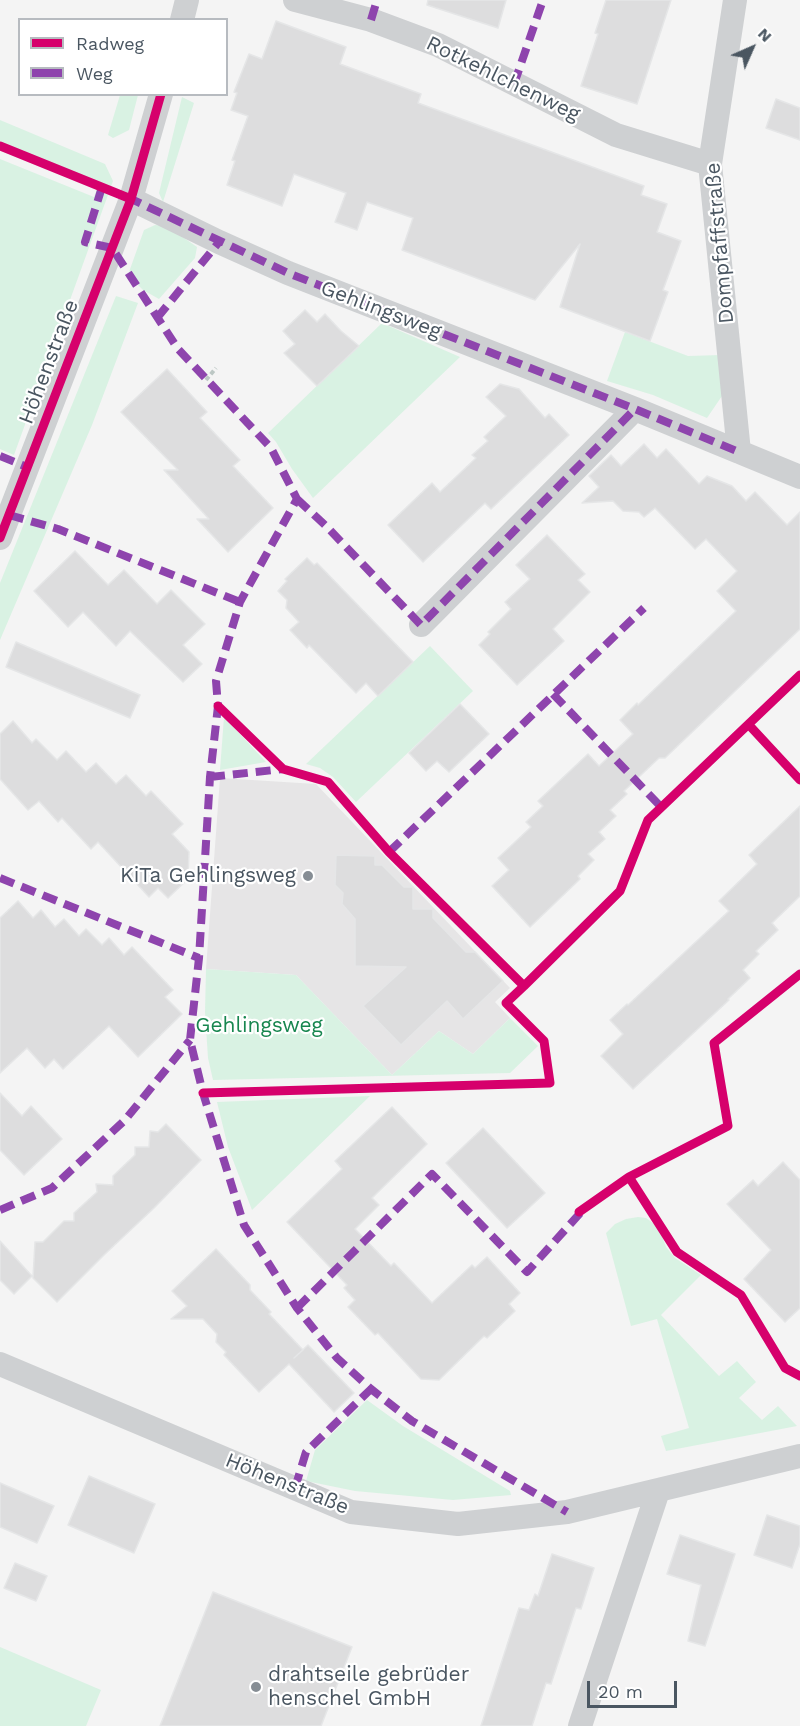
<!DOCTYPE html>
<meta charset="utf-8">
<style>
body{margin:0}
#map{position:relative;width:800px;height:1726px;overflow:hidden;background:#f4f4f4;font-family:"Work Sans",sans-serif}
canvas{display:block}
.legend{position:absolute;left:18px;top:18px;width:210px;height:78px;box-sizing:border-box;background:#fff;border:2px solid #b7bbc0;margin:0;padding:8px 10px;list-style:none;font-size:18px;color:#4a5661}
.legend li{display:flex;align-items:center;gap:12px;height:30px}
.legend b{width:30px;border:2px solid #b7bbc0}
.north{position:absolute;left:722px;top:18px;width:60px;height:60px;-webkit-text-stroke:4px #fff;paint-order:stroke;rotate:45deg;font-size:16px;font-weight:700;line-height:24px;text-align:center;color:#4a5661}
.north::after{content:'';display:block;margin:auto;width:21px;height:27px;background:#4a5661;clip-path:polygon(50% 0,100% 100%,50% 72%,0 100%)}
.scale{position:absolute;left:587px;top:1681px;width:90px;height:27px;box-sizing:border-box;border:3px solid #4a5661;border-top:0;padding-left:8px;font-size:18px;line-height:21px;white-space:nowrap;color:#4a5661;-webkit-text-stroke:4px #fff;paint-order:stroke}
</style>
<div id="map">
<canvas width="800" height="1726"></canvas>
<ul class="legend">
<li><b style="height:8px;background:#d6006c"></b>Radweg</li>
<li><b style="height:8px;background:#8e44ad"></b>Weg</li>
</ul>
<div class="north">N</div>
<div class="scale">20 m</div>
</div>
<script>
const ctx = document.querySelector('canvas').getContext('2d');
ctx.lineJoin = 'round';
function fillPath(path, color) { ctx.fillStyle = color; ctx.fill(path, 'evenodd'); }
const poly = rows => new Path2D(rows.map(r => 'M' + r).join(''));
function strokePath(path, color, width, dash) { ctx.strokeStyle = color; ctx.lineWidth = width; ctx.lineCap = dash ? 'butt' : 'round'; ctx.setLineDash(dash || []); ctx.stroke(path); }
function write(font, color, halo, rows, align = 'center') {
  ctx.font = font + ' "Work Sans",sans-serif'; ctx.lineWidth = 4.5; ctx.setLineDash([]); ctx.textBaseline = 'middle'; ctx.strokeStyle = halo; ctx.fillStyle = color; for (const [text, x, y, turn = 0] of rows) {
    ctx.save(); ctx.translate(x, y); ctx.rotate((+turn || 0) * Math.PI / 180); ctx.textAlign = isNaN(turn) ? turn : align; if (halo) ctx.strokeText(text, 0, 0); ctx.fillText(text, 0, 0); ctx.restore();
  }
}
const education = poly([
 [220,778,316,784,510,988,495,1002,510,1018,473,1054,439,1031,392,1075,296,975,206,969]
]);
const green = poly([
 [120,95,138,95,129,130,113,138,108,135],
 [182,97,194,103,163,202,159,193],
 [0,120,105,164,113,181,14,455,0,449,0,159,94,197,99,183,0,142],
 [155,225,167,226,197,247,195,258,159,299,143,290,135,282,129,272,144,230],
 [116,296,138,303,92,425,0,640,0,583],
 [382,323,460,357,313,498,292,469,276,442,268,433],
 [625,332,688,356,721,355,724,393,707,418,653,395,607,381],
 [430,646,473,691,356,802,333,777,320,768,306,764],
 [224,717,266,762,220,770],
 [206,969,296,975,392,1075,439,1031,473,1054,510,1018,538,1046,510,1073,213,1080,208,1058,205,1012],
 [370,1096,252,1210,228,1147,217,1102],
 [638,1217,646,1218,653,1223,660,1231,666,1247,675,1258,701,1275,661,1315,719,1376,737,1361,756,1382,739,1398,762,1420,778,1406,797,1426,666,1451,661,1436,689,1428,657,1319,631,1326,606,1233,615,1224,626,1219],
 [367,1400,403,1426,510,1491,511,1495,453,1500,355,1491,306,1481,315,1450],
 [0,1647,101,1690,86,1726,0,1726]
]);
const building = poly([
 [428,0,506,0,498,28,427,5,428,0],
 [606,0,671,0,637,104,581,86,598,34,595,33,606,0],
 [276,21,346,47,340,64,421,94,418,103,644,186,641,195,667,204,657,232,681,241,663,290,668,292,650,341,560,307,580,244,535,300,402,250,413,218,367,202,357,230,335,222,346,193,294,174,282,206,227,185,235,161,232,160,248,116,231,110,237,93,234,92,249,54,262,59,276,21],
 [776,99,800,108,800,140,766,128,776,99],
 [305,310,317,322,325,314,341,331,359,346,317,386,284,353,295,344,283,331,305,310],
 [167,369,207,412,200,418,240,460,233,466,273,508,228,552,197,519,209,519,164,470,178,470,121,412,167,369],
 [500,384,519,389,545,418,549,414,569,435,491,509,485,503,423,562,388,525,432,483,440,492,476,458,472,455,488,441,484,437,506,416,486,397,500,384],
 [644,444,657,458,666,449,699,484,707,476,732,486,746,501,755,492,787,525,800,512,800,629,665,758,659,758,624,791,627,794,610,810,616,816,599,832,605,839,588,854,594,860,578,876,580,879,530,927,492,886,509,870,498,858,531,827,526,822,543,806,538,801,588,754,599,766,633,734,620,720,637,703,638,705,736,611,717,591,737,571,706,539,695,549,655,508,644,517,639,512,623,511,613,501,582,503,599,487,589,476,611,455,621,466,644,444],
 [547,535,585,574,578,580,590,592,553,629,564,641,517,685,479,645,490,634,488,632,511,609,505,602,530,579,516,565,547,535],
 [75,551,108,585,124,570,157,604,171,590,205,624,183,645,202,664,183,682,130,631,116,646,83,612,68,627,34,591,75,551],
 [307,558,314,565,317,563,413,662,378,696,366,683,356,693,309,645,307,648,290,630,299,622,286,608,287,600,278,591,287,581,285,579,307,558],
 [16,642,140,695,130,718,6,667,16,642],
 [460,704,489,734,449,772,437,761,426,771,409,753,460,704],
 [13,721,32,743,36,739,57,760,66,751,86,772,96,763,116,784,126,775,146,796,151,791,183,824,172,834,189,852,188,879,168,898,158,888,149,897,98,842,91,849,62,818,58,822,39,801,28,810,0,779,0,734,13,721],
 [800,806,800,896,772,923,778,930,756,951,759,954,743,970,750,978,728,999,729,1000,633,1089,601,1056,623,1034,610,1020,627,1004,628,1005,729,911,719,901,757,864,749,855,800,806],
 [336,855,375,856,375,865,382,865,404,887,413,887,413,909,433,909,433,918,466,952,475,952,503,981,463,1019,447,1001,401,1045,363,1006,406,967,355,966,355,919,342,904,343,893,335,885,336,855],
 [18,901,33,918,41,910,55,927,64,919,79,936,86,929,102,945,109,938,124,955,132,947,173,990,165,997,182,1014,138,1057,109,1026,63,1069,54,1059,45,1068,27,1048,0,1073,0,918,18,901],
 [0,1093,22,1116,31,1106,62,1139,24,1175,0,1150,0,1093],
 [392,1107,427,1144,372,1198,379,1205,355,1229,391,1266,394,1263,432,1303,472,1265,475,1268,487,1257,520,1293,509,1304,515,1311,487,1338,484,1336,439,1380,421,1379,378,1333,375,1335,348,1307,355,1300,344,1288,347,1285,287,1222,342,1169,335,1161,392,1107],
 [166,1124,201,1160,154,1208,105,1254,57,1302,33,1278,35,1242,43,1242,64,1221,74,1221,74,1213,97,1192,96,1184,113,1185,113,1176,135,1155,135,1147,149,1147,150,1131,158,1132,166,1124],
 [483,1128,545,1193,507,1228,446,1163,483,1128],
 [783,1162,800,1180,800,1308,785,1322,744,1279,771,1250,727,1204,753,1180,758,1186,783,1162],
 [0,1241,32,1276,14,1294,0,1280,0,1241],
 [216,1249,250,1285,250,1290,271,1312,269,1314,303,1350,294,1358,308,1345,354,1393,334,1412,289,1364,259,1392,224,1355,226,1352,216,1342,217,1334,203,1319,171,1319,187,1306,172,1291,216,1249],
 [89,1476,155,1504,134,1553,68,1525,89,1476],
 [0,1483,54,1506,37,1543,0,1527,0,1483],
 [767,1515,800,1526,800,1544,792,1568,754,1555,767,1515],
 [680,1535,735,1554,705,1646,688,1641,701,1585,667,1574,680,1535],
 [552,1554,594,1568,581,1609,576,1608,551,1684,546,1683,532,1726,481,1726,519,1608,529,1610,535,1594,538,1596,552,1554],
 [15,1563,47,1576,36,1601,4,1588,15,1563],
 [213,1592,352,1647,321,1726,160,1726,213,1592]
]);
const path = poly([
 [206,380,216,368]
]);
const minor = poly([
 [295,0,371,20,438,45,616,135,710,164],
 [735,0,710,164,739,452],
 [182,20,187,0],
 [131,199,219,242,288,273,635,409,800,477],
 [0,538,131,199,161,94],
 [421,625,635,409],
 [0,1364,351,1512,458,1524,567,1512,800,1456],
 [580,1726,658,1491]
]);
const quiet = poly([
 [371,20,377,0],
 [514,84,543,0],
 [102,187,85,242,112,248,178,349,271,448,297,499,240,602,216,681,218,706,210,777,199,958,190,1040,203,1093,244,1225,297,1308,337,1358,371,1389,412,1421,567,1512],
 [127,197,288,273,635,409,739,452],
 [157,318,219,242],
 [0,456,27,467],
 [297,499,326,526,421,625,635,409],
 [9,515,58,529,240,602],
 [553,694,662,808],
 [210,777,283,769],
 [389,852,644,608],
 [0,878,199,958],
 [0,1210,52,1188,125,1120,190,1040],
 [297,1308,432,1174,527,1272,583,1210],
 [295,1488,306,1452,371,1389]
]);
const cycleway = poly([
 [0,146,131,199],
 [0,538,131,199,161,94],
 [749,725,800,780],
 [524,986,620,891,648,820,800,675],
 [203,1093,550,1083,544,1041,506,1003,524,986,389,852,328,782,283,769,218,706],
 [629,1177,677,1252,741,1295,785,1368,800,1376],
 [579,1212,629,1177,728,1126,714,1043,800,974]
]);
const markers = [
 [308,876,6,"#868d94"],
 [256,1687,6,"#868d94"]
];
const streetNames = [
 ["Rotkehlchenweg",503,79,26],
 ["Dompfaffstraße",720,243,-95],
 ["Gehlingsweg",381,310,21],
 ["Höhenstraße",49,362,-69],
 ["Höhenstraße",287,1484,22]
];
const poiNames = [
 ["KiTa Gehlingsweg",296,876],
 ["drahtseile gebrüder",268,1675,"left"],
 ["henschel GmbH",268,1699,"left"]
];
const parkNames = [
 ["Gehlingsweg",259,1026]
];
fillPath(education, '#e6e5e6');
fillPath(green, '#d9f2e3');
fillPath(building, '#ddddde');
strokePath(building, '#e5e6e7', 1.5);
strokePath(path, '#bcc7c4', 4, [4.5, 3]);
strokePath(minor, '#ced0d2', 24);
strokePath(quiet, '#8e44ad', 8, [15, 8]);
strokePath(cycleway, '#d6006c', 9);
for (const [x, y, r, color] of markers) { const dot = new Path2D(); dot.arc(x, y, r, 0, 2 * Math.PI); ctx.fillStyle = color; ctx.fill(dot); strokePath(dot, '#fff', 2); }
write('21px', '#4a5661', '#fff', streetNames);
write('21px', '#4a5661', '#fff', poiNames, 'right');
write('21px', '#17864f', '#fff', parkNames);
</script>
